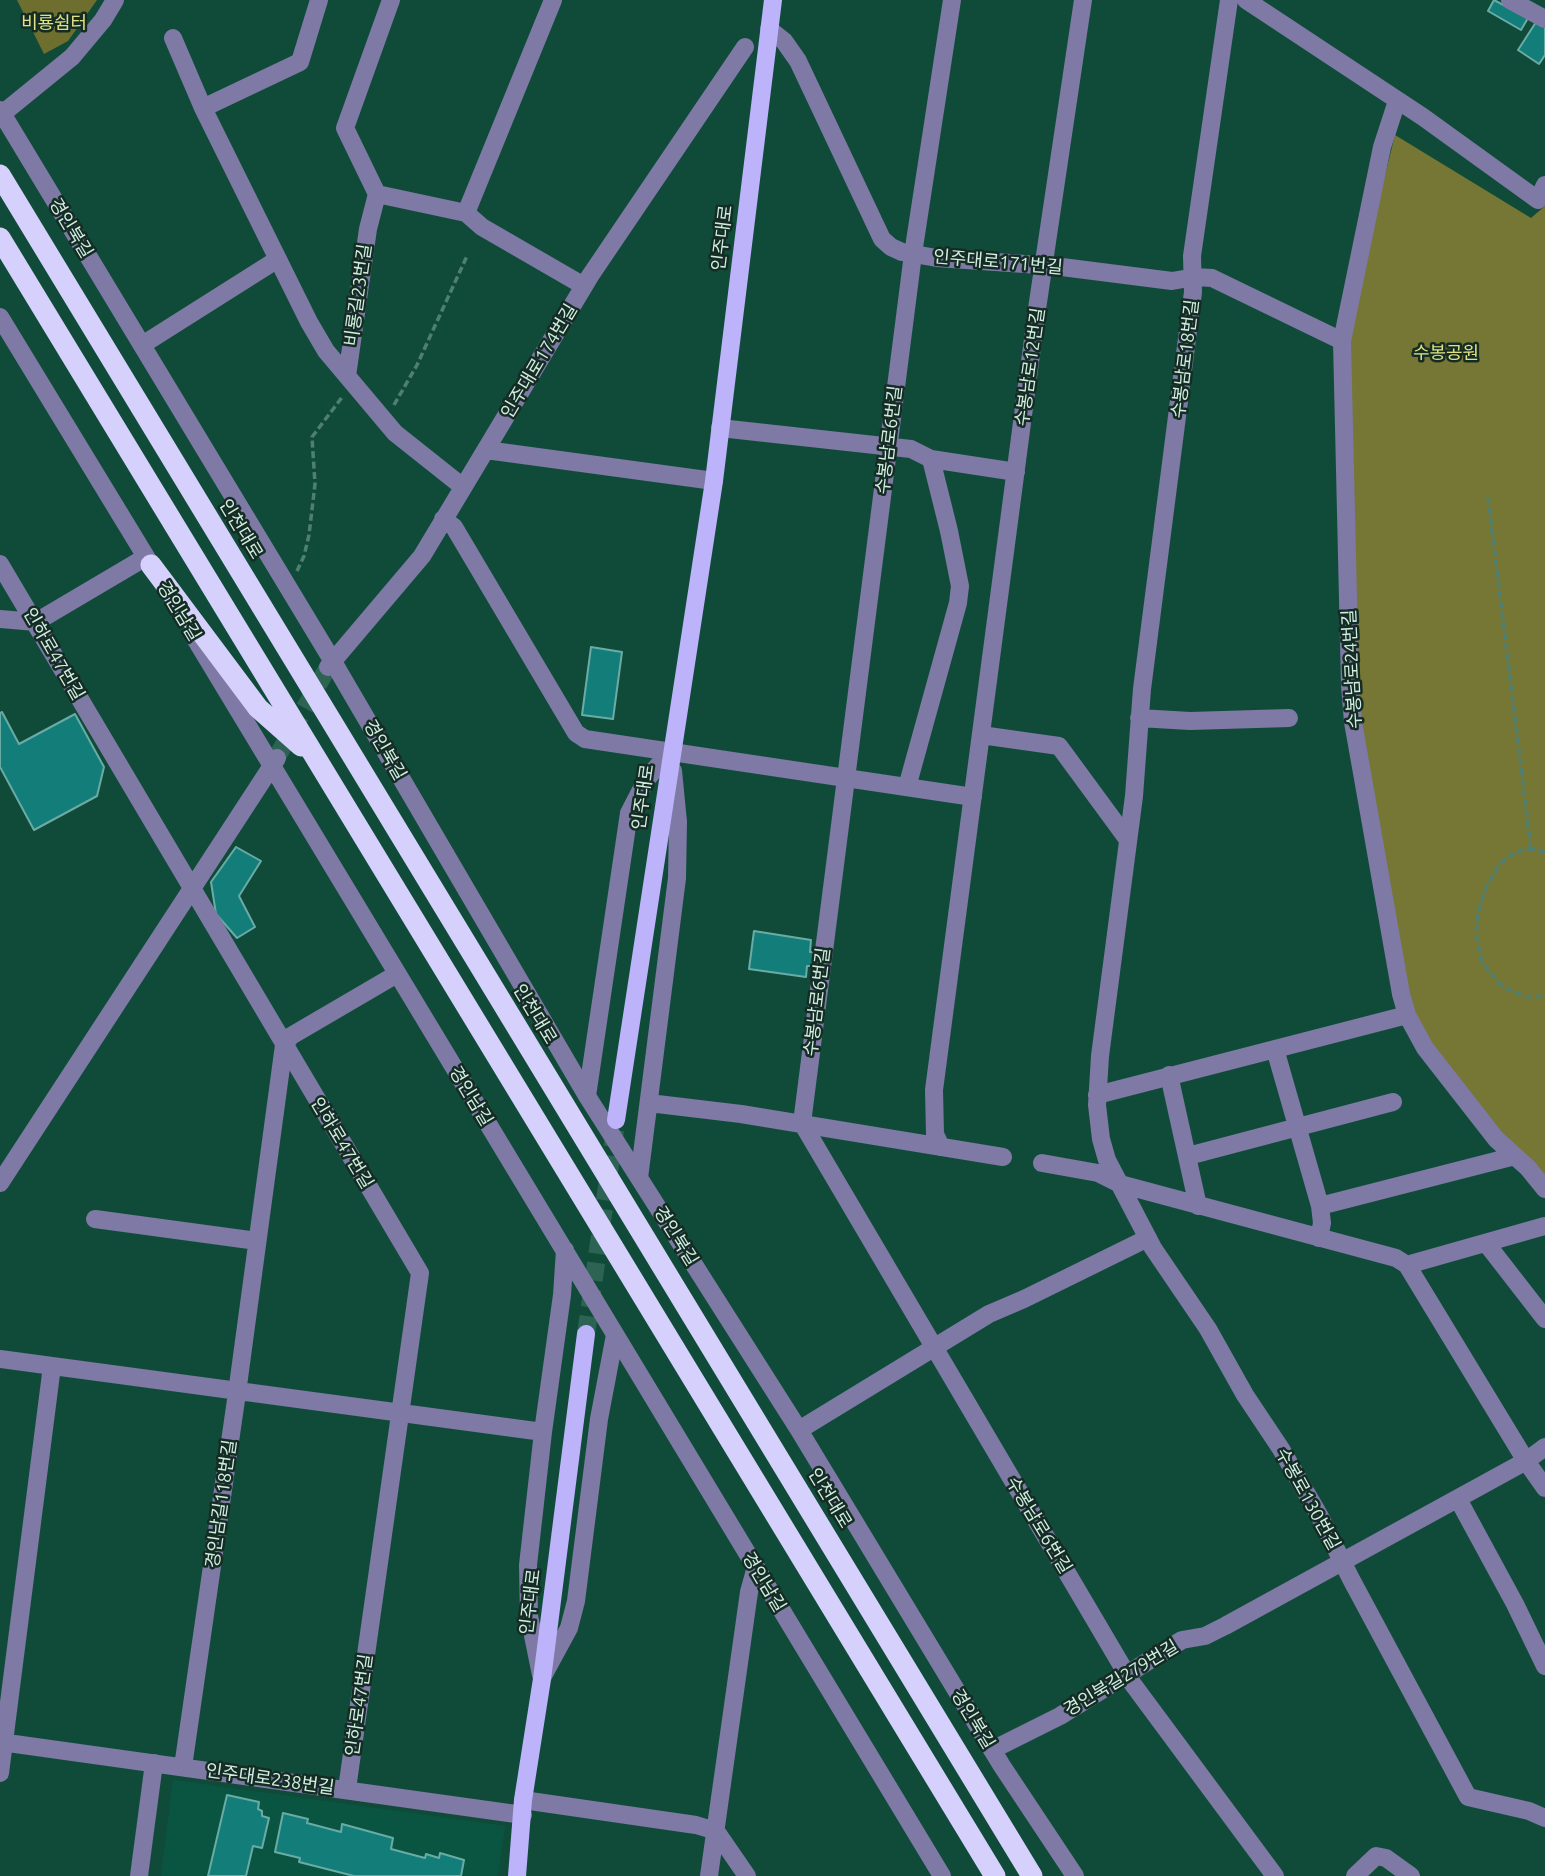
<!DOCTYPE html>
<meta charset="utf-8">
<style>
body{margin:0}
canvas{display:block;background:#104b3a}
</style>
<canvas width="1545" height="1876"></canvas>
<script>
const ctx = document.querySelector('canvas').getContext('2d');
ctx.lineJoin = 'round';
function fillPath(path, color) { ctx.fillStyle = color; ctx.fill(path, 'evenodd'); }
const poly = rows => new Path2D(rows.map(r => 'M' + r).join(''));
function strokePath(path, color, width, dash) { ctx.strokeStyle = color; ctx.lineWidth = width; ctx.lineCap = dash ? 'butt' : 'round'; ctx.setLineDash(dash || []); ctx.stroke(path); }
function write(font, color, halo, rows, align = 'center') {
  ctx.font = font + ' Ubuntu,"Noto Sans KR",sans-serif'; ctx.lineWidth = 5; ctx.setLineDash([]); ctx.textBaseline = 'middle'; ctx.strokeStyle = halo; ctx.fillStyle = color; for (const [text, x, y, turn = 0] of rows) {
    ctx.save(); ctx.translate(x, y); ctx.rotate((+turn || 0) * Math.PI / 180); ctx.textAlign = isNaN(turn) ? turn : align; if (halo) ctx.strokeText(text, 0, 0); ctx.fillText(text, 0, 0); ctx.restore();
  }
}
const built = poly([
 [173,1780,505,1826,498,1876,161,1876]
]);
const green = poly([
 [17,0,97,0,68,41,44,54]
]);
const forest = poly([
 [1395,135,1531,218,1545,206,1545,1186,1407,1015,1355,723,1344,341]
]);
const building = poly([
 [1494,0,1528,18,1521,30,1488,11,1494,0],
 [1538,19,1545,23,1545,55,1539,64,1518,50,1538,19],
 [591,647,622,652,613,719,582,715,591,647],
 [2,712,19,744,75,714,104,767,97,796,34,830,0,767,0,713,2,712],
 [236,847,261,861,239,896,255,927,237,938,216,914,211,882,236,847],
 [754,931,811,940,810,952,814,952,812,966,807,966,806,977,749,969,754,931],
 [227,1795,259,1802,258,1809,262,1811,262,1816,269,1818,262,1848,253,1846,246,1876,208,1876,227,1795],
 [283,1813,308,1819,307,1823,341,1832,342,1824,393,1838,391,1849,425,1858,426,1854,439,1858,440,1853,464,1860,461,1876,354,1876,299,1862,300,1858,275,1852,283,1813]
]);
const minorTunnel = poly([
 [278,755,327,669]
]);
const majorTunnel = poly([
 [586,1334,615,1130]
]);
const path = poly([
 [394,405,417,365,467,256],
 [1488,497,1531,849],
 [297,571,304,556,309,535,315,484,312,437,343,396],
 [1545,852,1531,849,1519,851,1508,857,1499,865,1484,892,1478,914,1476,935,1482,962,1499,983,1507,989,1527,997,1545,996]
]);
const minor = poly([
 [952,0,913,254,802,1123,1132,1683,1275,1876],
 [1229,0,1192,256,1193,292,1142,689,1134,796,1100,1056,1097,1105,1101,1139,1107,1160,1153,1248,1208,1329,1245,1395,1281,1449,1319,1515,1351,1579,1468,1797,1529,1811,1545,1818],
 [1246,0,1423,117,1538,200,1545,185],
 [1510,0,1545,19],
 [769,29,784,41,798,61,882,239,891,247,902,252,937,258,1054,266,1172,281,1195,277,1212,278,1342,341],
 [173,38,203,108,309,322,326,351,395,433,463,487],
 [1397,101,1382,147,1342,341,1350,685,1353,722,1401,994,1407,1015,1425,1048,1496,1139,1528,1168,1545,1189],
 [203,108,300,62,319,0],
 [0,110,332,660,587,1096,799,1430,1002,1766,1075,1876],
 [2,114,72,57,103,20,115,0],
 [377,194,466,213,482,227,584,286],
 [466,213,553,0],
 [0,317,157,575],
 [142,345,278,259],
 [347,376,368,229,377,194,345,128,391,0],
 [720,428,911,449,931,459,1016,472],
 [486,450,714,481],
 [443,519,454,527,576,733,585,739,973,797],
 [0,564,420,1273,347,1789],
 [0,619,36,622,146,557],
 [193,635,942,1876],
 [328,667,422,556,590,276,745,47],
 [1139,718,1190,721,1289,718],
 [981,735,1059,746,1128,840],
 [907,787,958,603,960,586,949,531,931,459],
 [1275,1049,1320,1206,1322,1223,1319,1238],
 [1169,1075,1198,1206],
 [1097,1095,1407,1015],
 [587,1096,629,813,646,780,671,750],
 [649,1103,741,1114,1003,1157],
 [941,1147,935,1134,934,1090,1037,309,1083,0],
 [1188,1156,1393,1102],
 [1042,1163,1098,1173,1120,1184,1396,1258,1407,1265,1545,1226],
 [639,1178,677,878,678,822,673,771],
 [0,1183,277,758],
 [1320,1206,1515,1156],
 [95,1219,257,1241],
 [1486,1243,1545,1319],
 [1407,1265,1526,1461,1545,1488],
 [0,1359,543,1432],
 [799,1430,989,1314,1024,1299,1148,1238],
 [1458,1499,1515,1604,1545,1666],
 [541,1675,529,1616,528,1565,543,1432,562,1295,565,1250],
 [543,1676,569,1628,576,1601,599,1419,615,1335],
 [0,1742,523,1815],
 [992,1750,1060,1716,1182,1640,1205,1636,1225,1626,1526,1461,1545,1447],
 [183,1767,237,1393,284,1045,291,1036,397,974],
 [0,1773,52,1366],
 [523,1800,696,1825,716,1831,747,1876],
 [139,1876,154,1763],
 [709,1876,749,1592,756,1567],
 [1355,1876,1376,1856,1386,1858,1411,1876]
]);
const major = poly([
 [616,1120,714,481,773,0],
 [517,1876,523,1800,542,1679,586,1334]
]);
const highway = poly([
 [0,175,1032,1876],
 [0,238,995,1876],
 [151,565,258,708,301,746]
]);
const parkNames = [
 ["비룡쉼터",54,23],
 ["수봉공원",1446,353]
];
const streetNames = [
 ["경인북길",71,228,59],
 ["인주대로",722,238,-83],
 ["인주대로171번길",998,262,5],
 ["비룡길23번길",358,295,-82],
 ["수봉남로18번길",1185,359,-83],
 ["인주대로174번길",539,361,-59],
 ["수봉남로12번길",1030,367,-82],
 ["수봉남로6번길",889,440,-83],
 ["인천대로",241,529,59],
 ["경인남길",179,611,59],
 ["인하로47번길",54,654,60],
 ["수봉남로24번길",1352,669,-93],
 ["경인북길",385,750,60],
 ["인주대로",643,797,-82],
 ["수봉남로6번길",817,1002,-83],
 ["인천대로",535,1014,59],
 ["경인남길",471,1096,59],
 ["인하로47번길",342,1143,59],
 ["경인북길",676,1236,58],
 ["인천대로",830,1498,59],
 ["수봉로130번길",1308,1499,61],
 ["경인남길118번길",221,1504,-82],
 ["수봉남로6번길",1039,1525,59],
 ["경인남길",764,1582,59],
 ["인주대로",530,1602,-83],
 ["경인북길279번길",1121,1678,-31],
 ["인하로47번길",359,1705,-82],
 ["경인북길",973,1719,59],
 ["인주대로238번길",270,1779,8]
];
fillPath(built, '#0a5542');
fillPath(green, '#6e6f2e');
fillPath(forest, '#767735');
fillPath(building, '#137e79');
strokePath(building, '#6baba6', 2);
strokePath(minorTunnel, '#2d6353', 18, [18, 9]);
strokePath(majorTunnel, '#2d6353', 18, [18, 9]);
strokePath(path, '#4e7f70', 3.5, [7, 3.5]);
strokePath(minor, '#7e79a5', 18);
strokePath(major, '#bcb3fb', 18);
strokePath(highway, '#d5d0fc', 21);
write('18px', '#dfe182', '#152c24', parkNames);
write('18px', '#d1ede1', '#152c24', streetNames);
</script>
